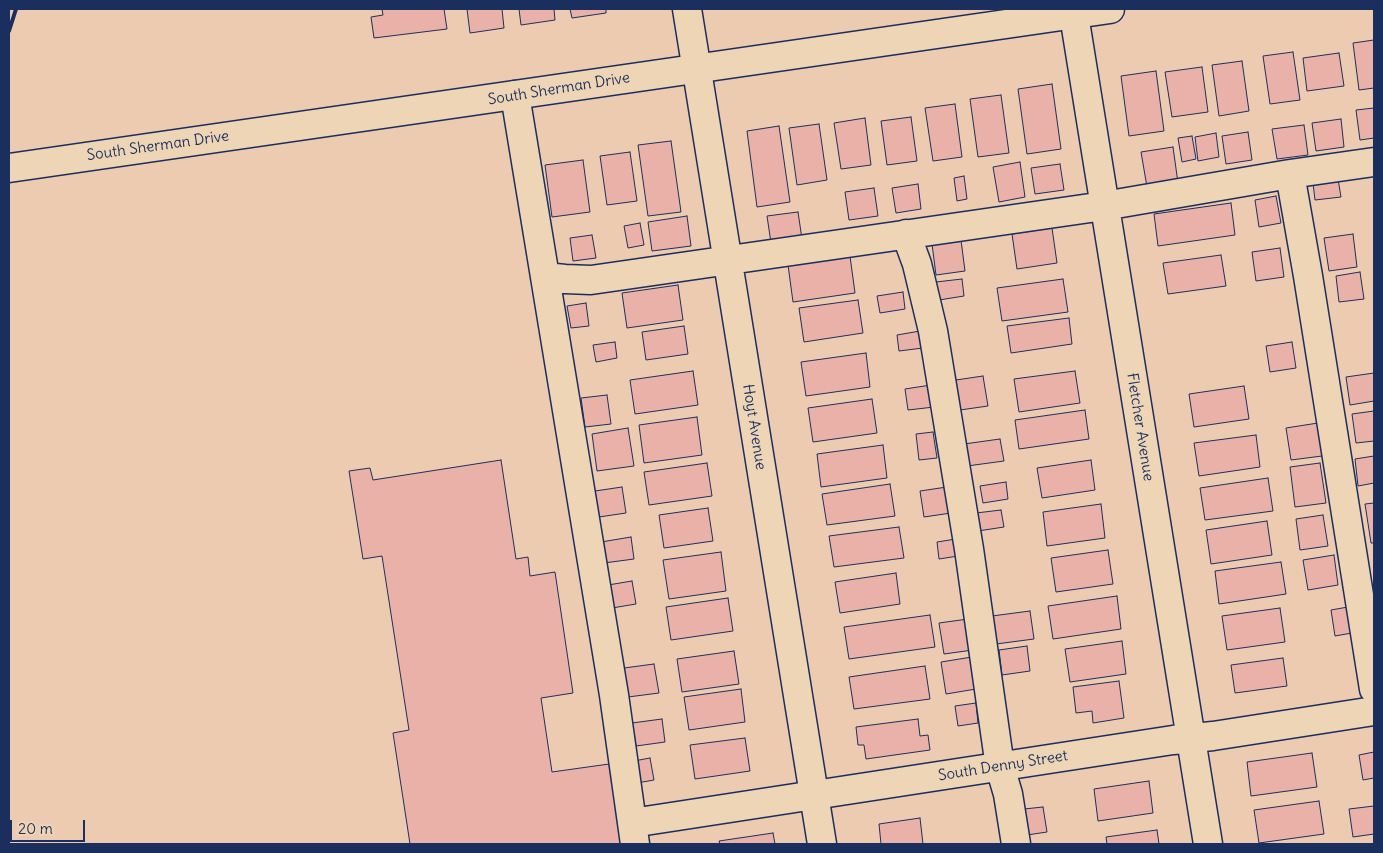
<!DOCTYPE html>
<style>
body{margin:0}
#map{position:relative;width:1383px;height:853px;overflow:hidden;background:#edcbb1;font-family:Delius,sans-serif}
canvas{display:block}
.frame{position:absolute;inset:0;border:10px solid #1b2f5e;pointer-events:none}
.scale{position:absolute;left:10px;top:820px;width:75px;height:22px;box-sizing:border-box;border:2px solid #1b2f5e;border-top:0;padding-left:6px;font-size:15px;line-height:18px;white-space:nowrap;color:#1b2f5e;-webkit-text-stroke:4px #edd5b5;paint-order:stroke}
</style>
<div id="map">
<canvas width="1383" height="853"></canvas>
<div class="frame"></div>
<div class="scale">20 m</div>
</div>
<script>
const ctx = document.querySelector('canvas').getContext('2d');
ctx.lineJoin = 'round';
function fillPath(path, color) { ctx.fillStyle = color; ctx.fill(path, 'evenodd'); }
const poly = rows => new Path2D(rows.map(r => 'M' + r).join(''));
function strokePath(path, color, width, dash) { ctx.strokeStyle = color; ctx.lineWidth = width; ctx.lineCap = dash ? 'butt' : 'round'; ctx.setLineDash(dash || []); ctx.stroke(path); }
function write(font, color, halo, rows, align = 'center') {
  ctx.font = font + ' Delius,sans-serif'; ctx.lineWidth = 4; ctx.setLineDash([]); ctx.textBaseline = 'middle'; ctx.strokeStyle = halo; ctx.fillStyle = color; for (const [text, x, y, turn = 0] of rows) {
    ctx.save(); ctx.translate(x, y); ctx.rotate((+turn || 0) * Math.PI / 180); ctx.textAlign = isNaN(turn) ? turn : align; if (halo) ctx.strokeText(text, 0, 0); ctx.fillText(text, 0, 0); ctx.restore();
  }
}
const building = poly([
 [382,9,444,9,447,29,374,38,371,17,383,15,382,9],
 [467,9,502,9,504,28,470,33,467,9],
 [519,9,554,9,555,20,521,25,519,9],
 [570,9,606,9,606,13,572,18,570,9],
 [1374,40,1374,88,1359,90,1353,43,1374,40],
 [1293,52,1300,100,1270,104,1263,56,1293,52],
 [1339,53,1344,86,1307,91,1303,58,1339,53],
 [1242,61,1249,111,1219,116,1212,65,1242,61],
 [1202,67,1208,112,1172,117,1165,72,1202,67],
 [1156,71,1164,131,1129,136,1121,76,1156,71],
 [1052,84,1061,149,1027,154,1018,89,1052,84],
 [1001,95,1009,153,978,157,970,99,1001,95],
 [955,104,962,157,933,161,925,108,955,104],
 [1374,108,1374,138,1360,140,1356,110,1374,108],
 [911,117,917,161,887,165,881,121,911,117],
 [865,118,871,165,841,169,834,123,865,118],
 [1341,119,1344,147,1316,151,1312,123,1341,119],
 [819,124,827,180,797,185,789,128,819,124],
 [1304,125,1308,155,1277,159,1272,129,1304,125],
 [779,126,790,202,757,207,747,131,779,126],
 [1248,132,1252,160,1226,164,1222,136,1248,132],
 [1216,133,1219,157,1198,161,1195,137,1216,133],
 [1192,136,1196,159,1182,162,1178,138,1192,136],
 [671,141,681,212,648,216,638,145,671,141],
 [1173,147,1178,183,1147,187,1141,152,1173,147],
 [630,152,637,201,607,205,600,156,630,152],
 [583,160,590,212,552,217,545,165,583,160],
 [1020,162,1025,197,999,202,993,167,1020,162],
 [1060,164,1064,190,1035,194,1031,168,1060,164],
 [964,176,967,199,957,201,954,178,964,176],
 [1338,179,1341,197,1315,200,1313,183,1338,179],
 [918,184,921,209,896,213,892,188,918,184],
 [874,188,878,216,849,220,845,192,874,188],
 [1276,196,1281,223,1259,227,1255,200,1276,196],
 [1231,203,1235,235,1158,246,1154,214,1231,203],
 [798,212,802,239,771,243,767,216,798,212],
 [687,216,691,246,652,251,648,222,687,216],
 [640,223,644,245,628,248,624,226,640,223],
 [1052,228,1057,263,1017,269,1012,234,1052,228],
 [1353,234,1357,267,1329,271,1324,238,1353,234],
 [592,235,596,258,573,261,570,238,592,235],
 [961,240,965,271,936,275,932,244,961,240],
 [1280,248,1284,277,1256,281,1252,252,1280,248],
 [1221,255,1226,286,1168,294,1163,263,1221,255],
 [850,256,855,293,793,302,788,265,850,256],
 [1360,272,1364,299,1339,302,1336,276,1360,272],
 [962,279,964,296,939,300,936,282,962,279],
 [1063,279,1068,312,1002,321,997,288,1063,279],
 [678,285,683,320,627,328,622,293,678,285],
 [903,292,905,309,880,313,877,296,903,292],
 [858,300,863,333,804,342,799,308,858,300],
 [586,303,589,326,571,328,567,306,586,303],
 [1069,318,1072,344,1011,353,1007,326,1069,318],
 [684,326,688,354,646,360,642,332,684,326],
 [920,331,923,348,899,351,897,335,920,331],
 [615,342,617,358,596,362,593,345,615,342],
 [1292,342,1296,368,1270,372,1266,346,1292,342],
 [866,353,870,387,806,396,801,362,866,353],
 [693,371,698,405,635,414,630,380,693,371],
 [1075,371,1080,403,1019,412,1014,379,1075,371],
 [1374,373,1374,401,1350,405,1346,377,1374,373],
 [983,376,988,406,960,410,956,380,983,376],
 [931,385,934,407,908,410,905,389,931,385],
 [1244,386,1249,419,1194,427,1189,394,1244,386],
 [607,395,611,424,585,427,581,398,607,395],
 [872,399,877,433,813,442,808,408,872,399],
 [1085,410,1089,439,1019,449,1015,420,1085,410],
 [1374,411,1374,441,1356,443,1352,414,1374,411],
 [697,417,702,455,644,463,639,425,697,417],
 [1318,423,1322,456,1291,460,1286,428,1318,423],
 [628,428,634,466,597,471,592,434,628,428],
 [933,432,937,458,919,460,916,434,933,432],
 [1256,435,1260,467,1199,476,1194,443,1256,435],
 [1000,439,1004,461,967,466,964,444,1000,439],
 [883,445,887,478,821,487,817,454,883,445],
 [1374,456,1374,483,1358,486,1355,459,1374,456],
 [501,460,516,559,528,557,530,576,555,572,573,693,541,698,552,772,609,764,622,844,410,844,393,733,409,730,382,556,363,559,349,471,370,468,373,480,501,460],
 [1091,460,1095,490,1042,498,1037,468,1091,460],
 [707,463,712,496,649,505,644,472,707,463],
 [1320,463,1326,503,1295,507,1290,467,1320,463],
 [1268,478,1273,511,1205,520,1200,488,1268,478],
 [1006,482,1008,499,983,503,980,486,1006,482],
 [890,484,895,516,827,525,822,494,890,484],
 [622,487,626,513,599,517,595,491,622,487],
 [947,487,951,513,924,517,920,491,947,487],
 [1374,503,1374,543,1371,543,1365,504,1374,503],
 [1101,504,1105,538,1047,546,1043,512,1101,504],
 [708,508,713,541,664,548,659,515,708,508],
 [1001,510,1004,527,978,531,976,513,1001,510],
 [1323,515,1328,546,1300,550,1296,519,1323,515],
 [1267,521,1272,555,1211,564,1206,530,1267,521],
 [899,527,904,558,834,567,829,536,899,527],
 [631,537,634,559,604,563,601,542,631,537],
 [956,539,958,556,939,559,937,542,956,539],
 [1108,550,1113,584,1056,592,1051,558,1108,550],
 [721,552,726,591,669,599,663,560,721,552],
 [1334,555,1338,585,1308,590,1303,560,1334,555],
 [1281,562,1286,594,1219,604,1215,571,1281,562],
 [896,573,900,604,840,613,835,582,896,573],
 [632,581,636,604,612,608,608,585,632,581],
 [1117,596,1121,629,1053,639,1048,606,1117,596],
 [728,598,733,631,671,640,666,607,728,598],
 [1348,607,1352,633,1335,636,1331,610,1348,607],
 [1280,608,1285,642,1227,650,1222,616,1280,608],
 [1030,611,1034,639,996,644,992,616,1030,611],
 [930,615,935,647,849,659,844,627,930,615],
 [968,619,973,650,944,654,939,623,968,619],
 [1122,641,1126,674,1070,682,1065,649,1122,641],
 [1027,646,1030,671,1002,675,999,650,1027,646],
 [734,651,739,684,682,692,677,659,734,651],
 [972,657,976,689,946,694,941,662,972,657],
 [1283,658,1287,686,1235,693,1231,665,1283,658],
 [654,664,659,693,628,697,624,668,654,664],
 [925,666,930,699,854,709,849,677,925,666],
 [1119,681,1124,718,1093,723,1092,711,1076,713,1073,687,1119,681],
 [741,689,745,722,689,730,684,697,741,689],
 [976,703,978,723,958,726,955,706,976,703],
 [662,719,665,742,636,746,632,723,662,719],
 [918,719,920,736,928,735,930,750,866,759,864,745,858,745,856,727,918,719],
 [745,738,750,771,695,779,690,745,745,738],
 [1374,752,1374,778,1363,780,1359,755,1374,752],
 [1312,753,1317,787,1251,796,1247,762,1312,753],
 [650,758,654,780,637,783,634,761,650,758],
 [1149,781,1153,813,1098,821,1094,789,1149,781],
 [1319,801,1324,834,1259,843,1254,810,1319,801],
 [1374,806,1374,834,1353,837,1349,809,1374,806],
 [1043,807,1047,832,1027,835,1024,809,1043,807],
 [920,818,923,844,881,844,879,824,920,818],
 [1157,830,1159,844,1107,844,1106,837,1157,830],
 [773,833,775,844,720,844,719,841,773,833]
]);
const minor = poly([
 [687,9,822,844],
 [1073,9,1208,844],
 [515,95,614,695,635,844],
 [1290,174,1308,276,1374,689],
 [906,234,917,264,933,331,969,549,1000,767,1008,794,1016,844],
 [545,277,565,279,591,280,1104,206,1290,174,1374,162],
 [632,823,1173,740,1213,736,1374,711]
]);
const major = poly([
 [9,168,1110,9]
]);
const rail = poly([
 [9,31,16,9]
]);
const streetNames = [
 ["South Sherman Drive",559,89,-9],
 ["South Sherman Drive",158,146,-8],
 ["Hoyt Avenue",754,427,81],
 ["Fletcher Avenue",1140,427,81],
 ["South Denny Street",1003,766,-9]
];
fillPath(building, '#eab1a8');
strokePath(building, '#1b2f5e', 1);
strokePath(minor, '#1b2f5e', 31);
strokePath(major, '#1b2f5e', 31);
strokePath(minor, '#edd5b5', 28);
strokePath(major, '#edd5b5', 28);
strokePath(rail, '#1b2f5e', 4);
write('15px', '#1b2f5e', '#edd5b5', streetNames);
</script>
